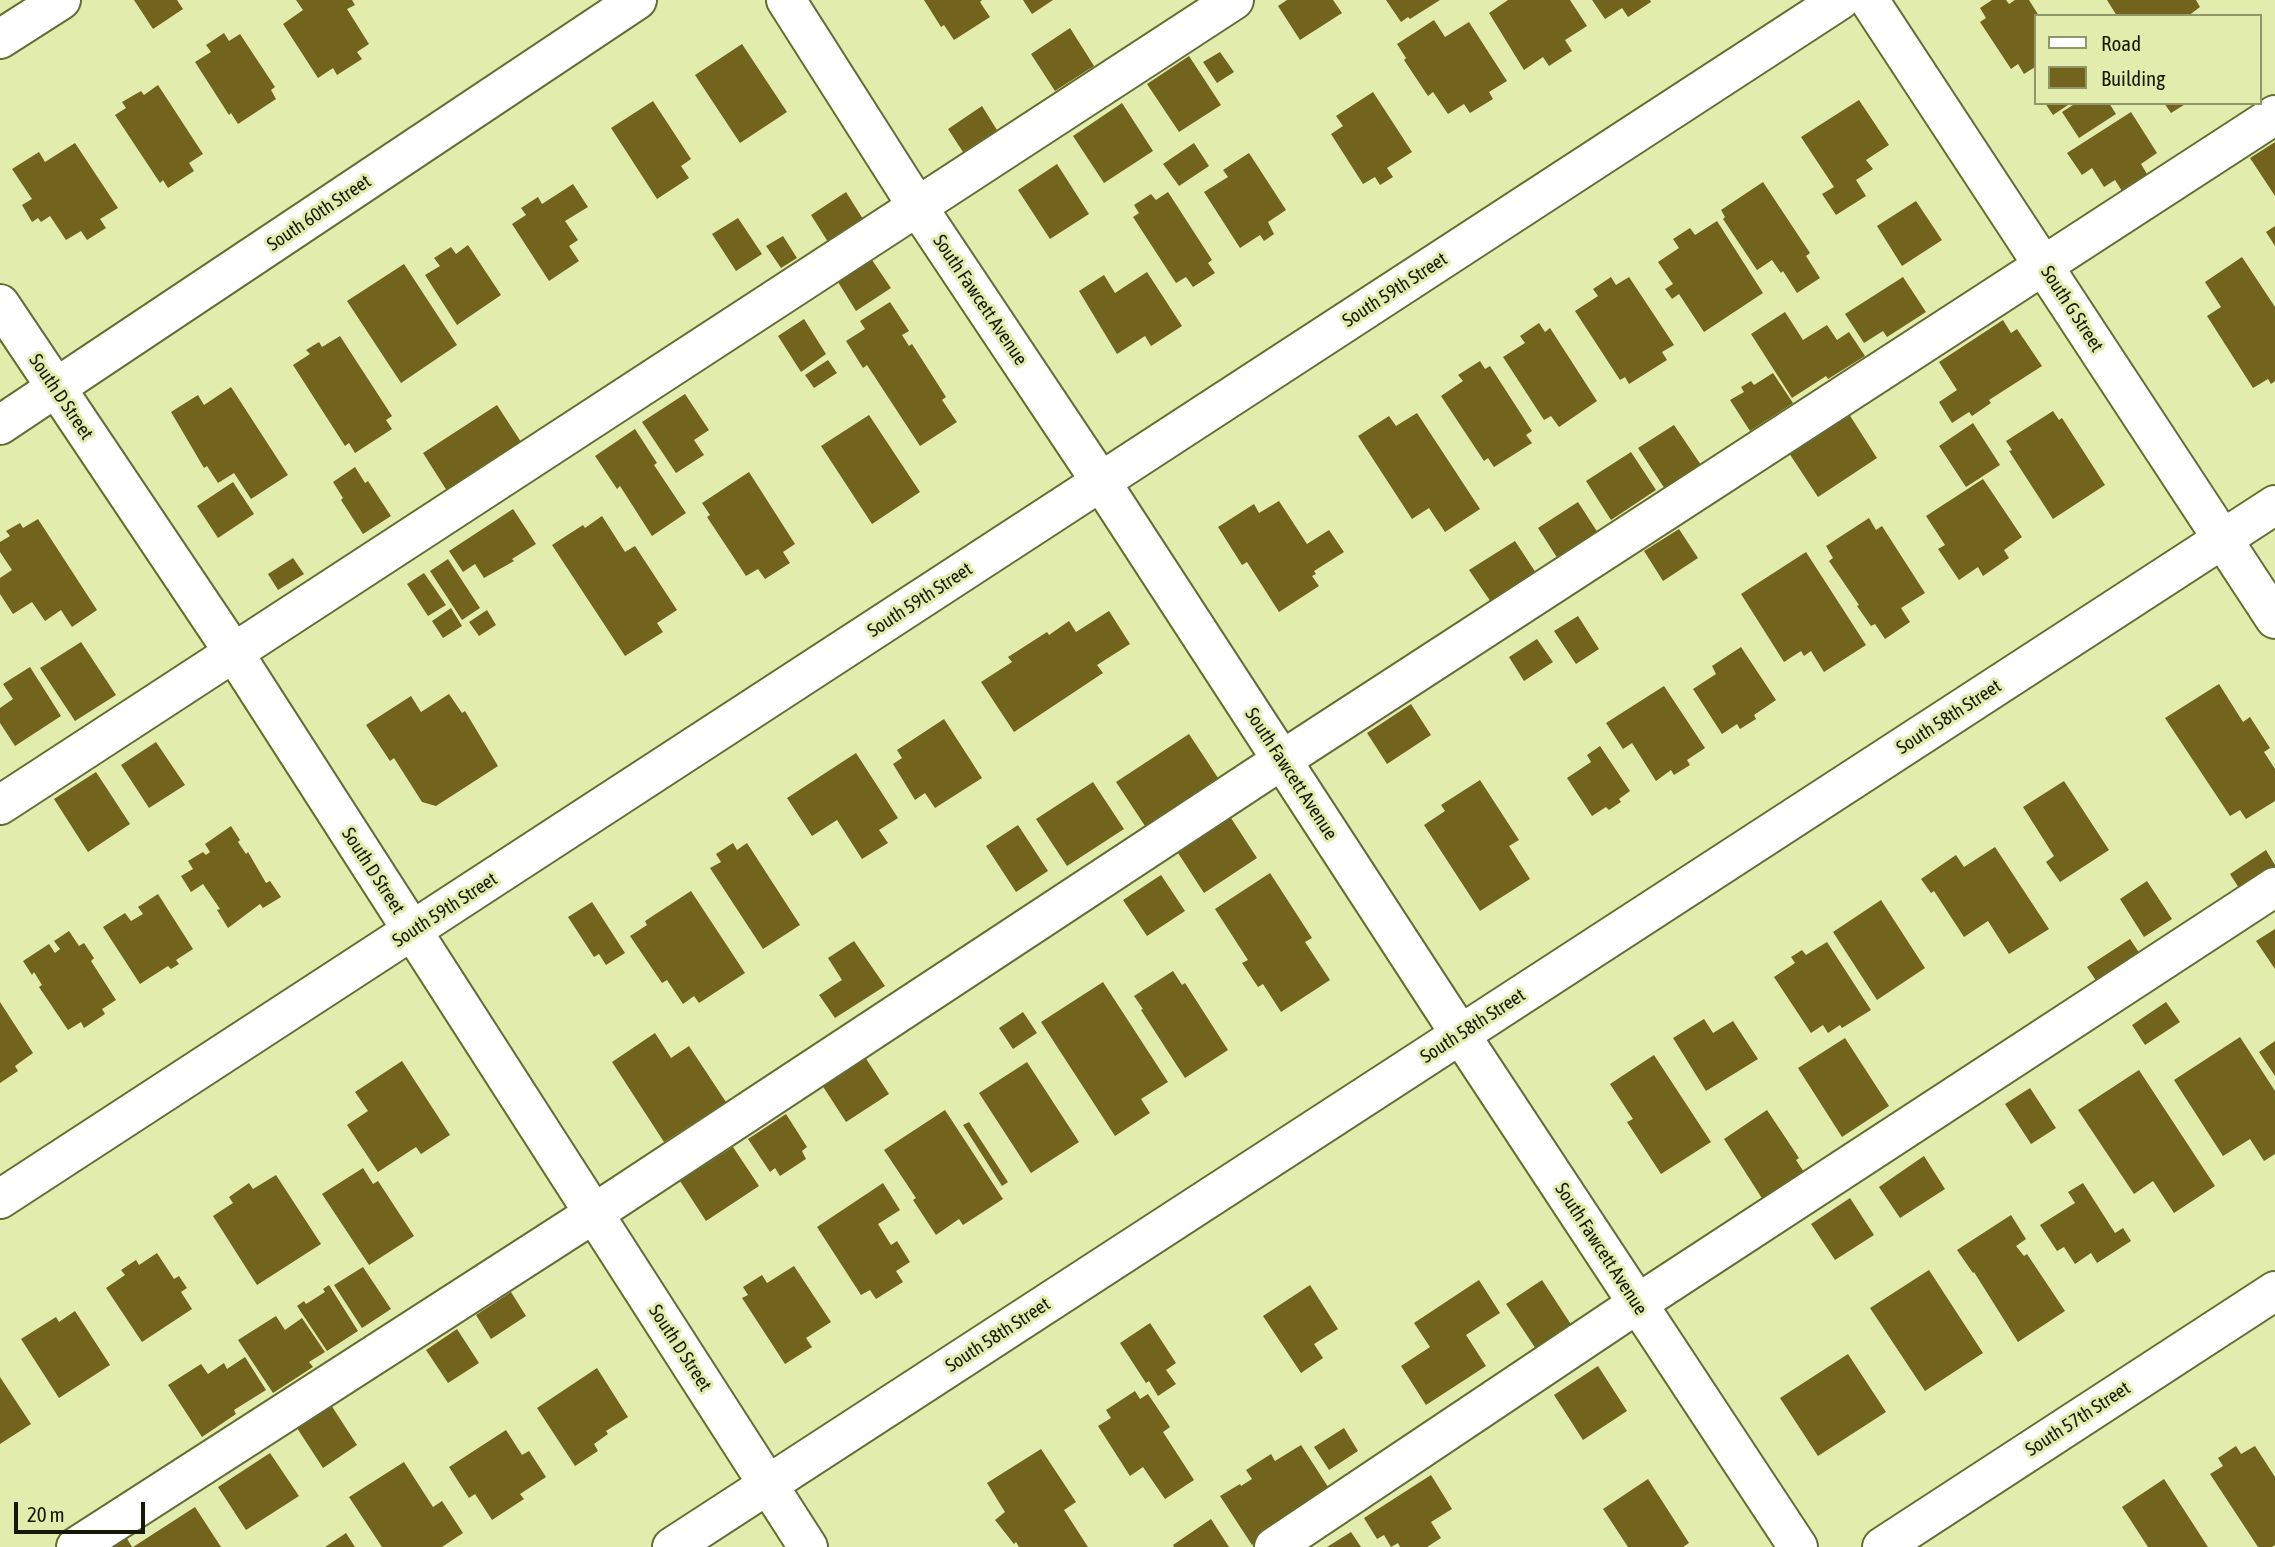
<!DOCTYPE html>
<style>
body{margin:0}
#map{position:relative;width:2275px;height:1547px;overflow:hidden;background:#e1ecad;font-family:"Asap Condensed",sans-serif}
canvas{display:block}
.legend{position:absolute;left:2034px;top:14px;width:228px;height:91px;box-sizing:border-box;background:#e1ecad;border:2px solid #8f9769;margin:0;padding:9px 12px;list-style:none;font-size:21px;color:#151802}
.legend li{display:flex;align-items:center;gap:14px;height:35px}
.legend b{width:35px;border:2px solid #8f9769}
.scale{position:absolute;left:14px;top:1502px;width:131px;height:32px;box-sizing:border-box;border:4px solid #151802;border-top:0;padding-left:9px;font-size:21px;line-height:24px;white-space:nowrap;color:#151802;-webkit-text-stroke:5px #e1ecad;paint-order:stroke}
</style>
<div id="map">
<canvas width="2275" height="1547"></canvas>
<ul class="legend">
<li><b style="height:9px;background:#fff"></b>Road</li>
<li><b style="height:19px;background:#72631d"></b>Building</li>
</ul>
<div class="scale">20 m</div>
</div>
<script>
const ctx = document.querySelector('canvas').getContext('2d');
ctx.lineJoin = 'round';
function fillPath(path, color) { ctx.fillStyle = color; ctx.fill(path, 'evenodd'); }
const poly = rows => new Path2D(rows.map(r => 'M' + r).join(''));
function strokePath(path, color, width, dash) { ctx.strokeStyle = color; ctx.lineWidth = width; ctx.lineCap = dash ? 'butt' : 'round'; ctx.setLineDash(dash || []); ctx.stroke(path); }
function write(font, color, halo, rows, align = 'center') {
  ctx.font = font + ' "Asap Condensed",sans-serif'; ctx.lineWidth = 6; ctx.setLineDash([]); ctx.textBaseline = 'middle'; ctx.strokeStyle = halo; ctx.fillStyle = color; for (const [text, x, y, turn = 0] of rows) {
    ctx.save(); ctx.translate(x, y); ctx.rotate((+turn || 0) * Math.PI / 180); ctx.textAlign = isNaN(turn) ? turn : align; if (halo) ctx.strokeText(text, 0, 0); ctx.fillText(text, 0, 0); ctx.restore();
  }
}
const building = poly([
 [134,0,177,0,183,9,153,29],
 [296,0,352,0,355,5,347,9,369,44,357,52,362,59,337,75,333,68,318,78,283,24,303,10],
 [924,0,982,0,980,2,990,17,954,40,944,25,941,27],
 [1023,0,1053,0,1032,14],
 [1287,0,1333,0,1342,13,1300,40,1278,6],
 [1386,0,1440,0,1410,19,1408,17,1401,22],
 [1508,0,1570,0,1587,26,1565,40,1572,51,1549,66,1543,57,1524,70,1489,13],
 [1592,0,1650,0,1651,2,1628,17,1622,8,1605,19],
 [1992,0,2006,0,2009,4,2015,0,2029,0,2039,16,2035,16,2035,67,2024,74,2018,64,2011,69,1980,22,1986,18,1980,8],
 [2107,0,2196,0,2200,7,2188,16,2117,16],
 [1434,20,1445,37,1469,22,1507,81,1489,92,1493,99,1470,113,1464,104,1448,114,1433,92,1428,96,1404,60,1406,58,1397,44],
 [1070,28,1094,66,1055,91,1031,54],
 [224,33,229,41,240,34,275,87,271,90,276,99,238,124,231,113,229,115,195,62,211,52,206,45],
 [742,44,787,112,740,143,695,75],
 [1220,52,1234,72,1217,83,1203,62],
 [1189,56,1221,105,1179,132,1147,84],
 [158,85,203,154,189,163,194,171,168,188,163,180,160,183,115,115,126,108,122,102,141,91,144,95],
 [1373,92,1412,152,1387,168,1393,177,1380,185,1375,177,1363,184,1331,134,1343,126,1336,116],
 [1859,100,1889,145,1866,160,1873,169,1856,180,1866,196,1836,215,1822,194,1834,187,1801,137],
 [653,101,691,159,681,166,689,178,657,199,611,128],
 [1122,103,1153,151,1104,183,1073,136],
 [2045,103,2071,103,2053,115],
 [2076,103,2109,103,2116,114,2079,138,2062,112],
 [2164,103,2187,103,2171,113],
 [982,106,997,130,963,152,948,129],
 [2131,112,2157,153,2141,164,2147,174,2122,191,2115,180,2104,187,2092,168,2082,175,2067,153],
 [2275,142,2275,196,2250,158],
 [75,143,118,208,100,219,106,228,87,240,81,231,66,240,50,216,41,222,38,218,32,222,22,205,32,199,12,169,39,152,45,162],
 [1194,143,1209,166,1179,186,1163,164],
 [1249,153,1286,210,1268,222,1274,234,1264,241,1260,235,1240,248,1204,192,1228,177,1223,170],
 [1057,164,1089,214,1050,239,1018,190],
 [1763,182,1810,253,1806,256,1820,278,1797,293,1783,271,1781,273,1772,260,1757,270,1723,219,1725,217,1721,210],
 [573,184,588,207,565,221,578,240,569,246,579,261,549,281,512,224,526,215,521,208,538,197,542,204],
 [846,192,863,219,828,242,811,215],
 [1168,192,1212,260,1208,263,1215,273,1193,287,1186,277,1176,283,1133,217,1139,213,1134,205,1151,194,1156,200],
 [1916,201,1942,240,1902,266,1877,226],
 [738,218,762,254,736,271,712,234],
 [1717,221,1763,293,1704,332,1679,294,1672,299,1665,289,1673,284,1658,262,1679,248,1673,239,1690,228,1695,235],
 [2275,226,2275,246,2266,232],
 [783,236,797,258,781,268,766,246],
 [468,245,501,295,457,325,425,275,440,266,434,258,451,247,456,254],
 [2242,257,2275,307,2275,381,2271,384,2268,379,2253,388,2207,316,2221,307,2205,282],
 [872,260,891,288,856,311,838,282],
 [404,264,457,345,401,383,347,301],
 [1147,272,1182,326,1151,346,1145,336,1117,354,1079,291,1104,275,1115,293],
 [1611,277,1616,285,1629,277,1674,345,1662,352,1667,360,1629,384,1625,377,1620,380,1575,311,1598,296,1593,289],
 [1903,277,1926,312,1887,337,1883,331,1864,343,1845,314],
 [890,302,909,331,902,335,909,346,912,344,946,397,942,400,957,422,920,446,867,365,863,368,846,341,865,329,860,321],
 [1785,312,1803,340,1827,325,1837,340,1849,332,1865,356,1828,379,1826,376,1792,398,1751,334],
 [804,319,826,354,801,372,778,336],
 [2003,320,2011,333,2017,329,2042,366,1989,400,1991,403,1972,416,1969,412,1952,423,1939,402,1957,390,1939,362],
 [1539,323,1545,332,1550,328,1597,401,1559,427,1551,416,1544,420,1503,357,1525,343,1520,336],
 [340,336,392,416,386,420,392,429,355,453,349,443,345,446,293,365,310,354,306,350,319,342,322,347],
 [828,360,837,373,814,388,805,375],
 [1480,361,1485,369,1490,366,1532,431,1526,435,1532,443,1494,467,1488,458,1484,461,1441,396,1463,381,1458,375],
 [1773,373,1793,403,1750,431,1730,400,1744,392,1741,387,1751,381,1754,385],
 [231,387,288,475,251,499,234,473,218,483,207,466,204,468,171,412,198,395,204,405],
 [685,394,709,430,694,440,704,455,676,473,642,422],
 [497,405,523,445,449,494,423,453],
 [1847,411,1877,458,1818,497,1787,450],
 [2053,411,2059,420,2062,418,2105,485,2053,519,2009,451,2012,450,2006,441],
 [1417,413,1480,509,1445,532,1429,508,1412,519,1358,436,1389,416,1396,426],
 [869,415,920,492,872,524,821,446],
 [1973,423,2000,465,1966,487,1939,446],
 [1674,425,1701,465,1665,489,1638,448],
 [635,429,657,463,654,465,686,513,652,536,620,486,617,489,595,456],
 [1631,452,1656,490,1611,520,1586,481],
 [355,467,365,483,368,481,391,516,363,534,341,500,343,498,333,482],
 [749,472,795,544,783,552,790,563,765,579,758,569,746,576,707,517,710,515,702,503],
 [1983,479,2022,537,2004,550,2009,558,1983,576,1978,567,1959,580,1938,549,1945,545,1926,516],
 [233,482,254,514,218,538,197,506],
 [1279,501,1307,544,1329,530,1344,552,1314,571,1316,574,1312,576,1319,586,1279,612,1247,562,1242,565,1218,527,1254,504,1259,513],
 [1578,502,1598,533,1558,559,1538,528],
 [513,509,536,544,512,559,514,561,484,578,475,564,463,572,449,551],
 [602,516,625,552,635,546,677,610,657,623,663,632,625,656,552,545,583,525,585,528],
 [1869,518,1876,530,1882,526,1925,593,1901,608,1910,622,1885,639,1875,624,1871,626,1857,606,1859,605,1829,561,1833,558,1826,546],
 [38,519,97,610,72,627,61,610,45,621,32,602,13,614,0,594,0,578,12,570,0,552,0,542,10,536,6,531,20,523,23,528],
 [1679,529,1698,558,1663,581,1644,551],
 [1515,541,1538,576,1493,605,1469,570],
 [1806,552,1866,645,1824,672,1811,651,1804,656,1801,651,1784,662,1741,594],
 [293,558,304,574,278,590,268,574],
 [448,559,480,608,462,620,430,571],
 [424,573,446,605,428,616,407,584],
 [451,608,462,626,443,638,432,621],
 [487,610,496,625,479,636,469,622],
 [1109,611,1130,644,1097,665,1103,673,1014,732,981,682,1012,662,1008,657,1047,632,1049,635,1069,621,1076,632],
 [1578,616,1599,649,1576,664,1554,631],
 [1537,639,1553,662,1524,681,1509,657],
 [81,642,116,695,75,721,40,668],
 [1741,647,1776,700,1754,715,1756,719,1740,729,1737,724,1722,734,1693,689,1716,674,1712,666],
 [30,667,61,716,15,746,0,723,0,708,13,699,3,684],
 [2219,684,2243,722,2250,717,2270,748,2264,752,2275,769,2275,801,2246,819,2240,810,2230,816,2165,718],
 [1664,686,1705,748,1687,760,1690,765,1674,775,1671,770,1656,781,1632,743,1623,749,1606,723],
 [449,694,462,713,465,711,498,766,436,806,422,802,394,758,390,761,366,725,411,696,421,712],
 [1411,704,1431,735,1387,764,1367,733],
 [944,719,982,778,935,808,925,793,915,800,893,764,902,758,897,750],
 [1189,734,1220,781,1147,829,1116,782],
 [156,742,185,785,149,808,121,765],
 [1600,746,1630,791,1619,799,1621,802,1609,810,1606,807,1592,816,1567,778,1591,762,1587,755],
 [856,753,898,818,879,830,888,843,862,859,837,820,812,836,787,798],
 [96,772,130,824,88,852,54,799],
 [1480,780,1519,840,1509,846,1530,879,1480,911,1424,825,1445,811,1441,805],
 [2064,781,2109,850,2060,882,2046,862,2054,856,2023,807],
 [1093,782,1124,829,1067,866,1036,819],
 [1231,818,1257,858,1204,893,1178,853],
 [1018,825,1048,871,1016,892,986,846],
 [231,826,240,840,238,842,246,854,248,852,266,883,270,881,281,897,263,908,260,904,228,928,217,910,220,909,203,884,191,892,181,876,193,869,188,861,203,852,206,855,210,852,205,844],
 [733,843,737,850,747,843,800,925,763,949,710,868,721,862,716,854],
 [1995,847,2049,929,2009,954,1988,921,1964,937,1934,891,1931,893,1921,879,1956,855,1964,867],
 [2266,850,2275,865,2275,880,2246,899,2230,874],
 [1270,873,1312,938,1305,942,1330,980,1281,1012,1263,984,1258,987,1242,963,1248,960,1215,909],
 [1161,875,1185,911,1147,936,1123,900],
 [2147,881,2172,919,2144,937,2120,899],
 [691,891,745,973,699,1003,694,996,683,1004,667,980,662,983,630,936,647,925,645,921],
 [158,894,193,949,176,960,179,964,171,969,168,966,140,984,103,927,125,913,131,921,143,914,138,907],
 [1881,900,1925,968,1877,1000,1833,932],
 [592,902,625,953,606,965,599,954,594,957,568,917],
 [2275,929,2275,969,2256,941],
 [69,931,79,946,84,943,94,958,91,961,116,1000,102,1009,105,1014,84,1028,81,1022,68,1030,39,987,42,985,34,972,32,975,23,961,49,944,55,953,60,949,54,941],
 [2130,939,2146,963,2103,991,2087,967],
 [854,941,885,986,835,1018,819,995,842,980,828,958],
 [1827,942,1871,1010,1842,1028,1840,1025,1828,1033,1823,1025,1811,1033,1774,977,1795,963,1791,957,1802,950,1806,955],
 [1173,971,1182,985,1185,983,1228,1050,1185,1078,1141,1010,1143,1009,1134,996],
 [1103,982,1168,1082,1141,1099,1150,1113,1115,1136,1041,1022],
 [0,1002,33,1053,15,1066,18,1071,0,1083],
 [2166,1002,2180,1022,2145,1045,2132,1025],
 [1023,1012,1037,1033,1013,1049,999,1028],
 [1704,1019,1713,1033,1733,1021,1758,1059,1706,1091,1673,1038],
 [655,1033,671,1058,689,1046,726,1102,664,1142,612,1062],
 [2240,1037,2275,1091,2275,1154,2264,1161,2250,1139,2223,1156,2174,1080],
 [1845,1038,1889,1106,1842,1137,1798,1068],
 [2275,1041,2275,1076,2259,1052],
 [1654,1055,1711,1142,1661,1174,1627,1122,1633,1119,1610,1084],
 [865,1057,889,1094,846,1122,822,1085],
 [402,1061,450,1135,421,1154,416,1147,378,1172,347,1125,368,1111,355,1092],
 [1027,1062,1079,1142,1031,1173,979,1093],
 [2139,1070,2215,1186,2174,1213,2153,1181,2134,1194,2078,1110],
 [2030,1088,2056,1128,2031,1144,2005,1104],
 [945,1110,1003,1199,963,1225,959,1219,936,1235,913,1200,916,1198,884,1150],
 [1767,1110,1799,1158,1796,1160,1808,1178,1767,1206,1724,1139],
 [786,1114,807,1147,802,1151,806,1159,780,1176,775,1168,770,1172,748,1139],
 [969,1122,1008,1182,1002,1186,963,1125],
 [733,1147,759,1186,706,1221,680,1181],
 [1924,1156,1945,1189,1900,1218,1879,1187],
 [363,1168,373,1184,378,1181,414,1236,369,1265,322,1194],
 [276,1175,321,1244,257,1285,213,1216,233,1203,229,1197,249,1183,253,1189],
 [883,1183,900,1210,878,1224,891,1245,897,1241,910,1262,896,1271,903,1282,876,1299,870,1290,861,1295,817,1227],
 [2083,1183,2115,1233,2123,1228,2131,1241,2097,1263,2091,1253,2075,1264,2064,1247,2057,1251,2040,1225,2075,1203,2068,1192],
 [1850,1198,1874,1235,1835,1260,1811,1224],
 [2011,1215,2026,1239,2016,1246,2024,1256,2027,1254,2065,1311,2018,1342,1974,1272,1973,1273,1957,1250],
 [157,1253,174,1279,179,1276,187,1288,181,1292,192,1309,142,1342,106,1288,125,1275,121,1270,136,1260,139,1265],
 [794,1266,831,1322,806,1338,812,1347,785,1364,742,1298,748,1295,743,1287,762,1275,767,1283],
 [363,1267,391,1309,362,1328,334,1285],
 [1929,1270,1983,1353,1925,1391,1870,1308],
 [1479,1280,1500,1313,1466,1335,1486,1366,1426,1405,1401,1366,1430,1347,1414,1323],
 [1542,1280,1574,1329,1538,1352,1506,1304],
 [329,1285,358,1331,327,1351,297,1306,304,1301,306,1304,325,1292,323,1289],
 [1310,1285,1338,1329,1314,1344,1323,1358,1301,1373,1263,1316],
 [511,1292,526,1316,491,1339,476,1315],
 [75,1311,110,1365,59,1398,21,1339,56,1317,59,1322],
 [276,1316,285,1330,302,1318,325,1352,309,1362,313,1367,273,1393,238,1340],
 [1150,1323,1176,1363,1166,1370,1176,1384,1158,1396,1149,1381,1146,1383,1120,1343],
 [457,1329,479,1363,448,1383,426,1350],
 [1848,1354,1886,1412,1818,1456,1780,1398],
 [245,1357,266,1390,234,1410,236,1414,202,1437,168,1385,201,1364,208,1374,224,1363,227,1369],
 [1598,1366,1627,1411,1583,1440,1554,1395],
 [597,1368,628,1417,606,1431,608,1434,594,1444,598,1451,575,1466,537,1408],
 [0,1377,31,1424,0,1444],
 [1135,1391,1140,1399,1148,1394,1170,1427,1163,1432,1194,1480,1165,1499,1143,1467,1130,1476,1098,1426,1111,1418,1106,1410],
 [331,1405,357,1445,323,1468,297,1428],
 [1344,1428,1358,1451,1329,1470,1314,1447],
 [506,1430,522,1455,529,1451,546,1477,520,1494,524,1499,492,1520,475,1494,469,1498,449,1467],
 [1301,1445,1332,1493,1252,1545,1220,1496,1240,1484,1241,1486,1252,1479,1246,1470,1271,1454,1275,1461],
 [2236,1446,2241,1454,2255,1446,2275,1477,2275,1545,2272,1547,2258,1547,2210,1474,2223,1466,2218,1458],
 [1041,1449,1076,1502,1064,1510,1088,1547,1019,1547,1016,1542,1014,1544,995,1520,1005,1512,987,1483],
 [270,1453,299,1496,246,1530,218,1487],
 [404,1462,433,1507,442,1501,463,1533,442,1547,382,1547,349,1497],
 [1431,1475,1452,1509,1431,1522,1441,1538,1427,1547,1400,1547,1398,1543,1391,1547,1384,1535,1377,1539,1364,1518],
 [1648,1479,1689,1543,1683,1547,1628,1547,1603,1509],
 [2164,1479,2208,1547,2148,1547,2122,1507],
 [195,1507,221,1547,133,1547],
 [1211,1519,1229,1547,1174,1547,1173,1545],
 [1351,1532,1361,1547,1327,1547],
 [346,1533,355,1547,325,1547],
 [126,1537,132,1547,111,1547]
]);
const minor = poly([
 [786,0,917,206,1101,482,1460,1034,1798,1547],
 [1869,0,2275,619],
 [0,39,61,0],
 [0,304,234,653,808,1547],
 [0,425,637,0],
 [0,805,1234,0],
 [0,1199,1840,0],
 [76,1547,593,1214,1282,760,2275,115],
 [672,1547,2275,505],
 [1274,1547,1637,1304,2275,887],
 [1882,1547,2275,1291]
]);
const streetNames = [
 ["South 60th Street",319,213,-34],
 ["South 59th Street",1395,290,-33],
 ["South Fawcett Avenue",980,300,56],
 ["South G Street",2072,309,57],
 ["South D Street",61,397,56],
 ["South 59th Street",920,600,-33],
 ["South 58th Street",1949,717,-33],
 ["South Fawcett Avenue",1291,774,57],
 ["South D Street",373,871,57],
 ["South 59th Street",445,910,-33],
 ["South 58th Street",1473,1026,-33],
 ["South Fawcett Avenue",1601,1249,57],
 ["South 58th Street",998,1335,-33],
 ["South D Street",680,1348,57],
 ["South 57th Street",2078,1419,-33]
];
fillPath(building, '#72631d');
strokePath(minor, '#636c31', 42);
strokePath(minor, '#fff', 38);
write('19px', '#151802', '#e1ecad', streetNames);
</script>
